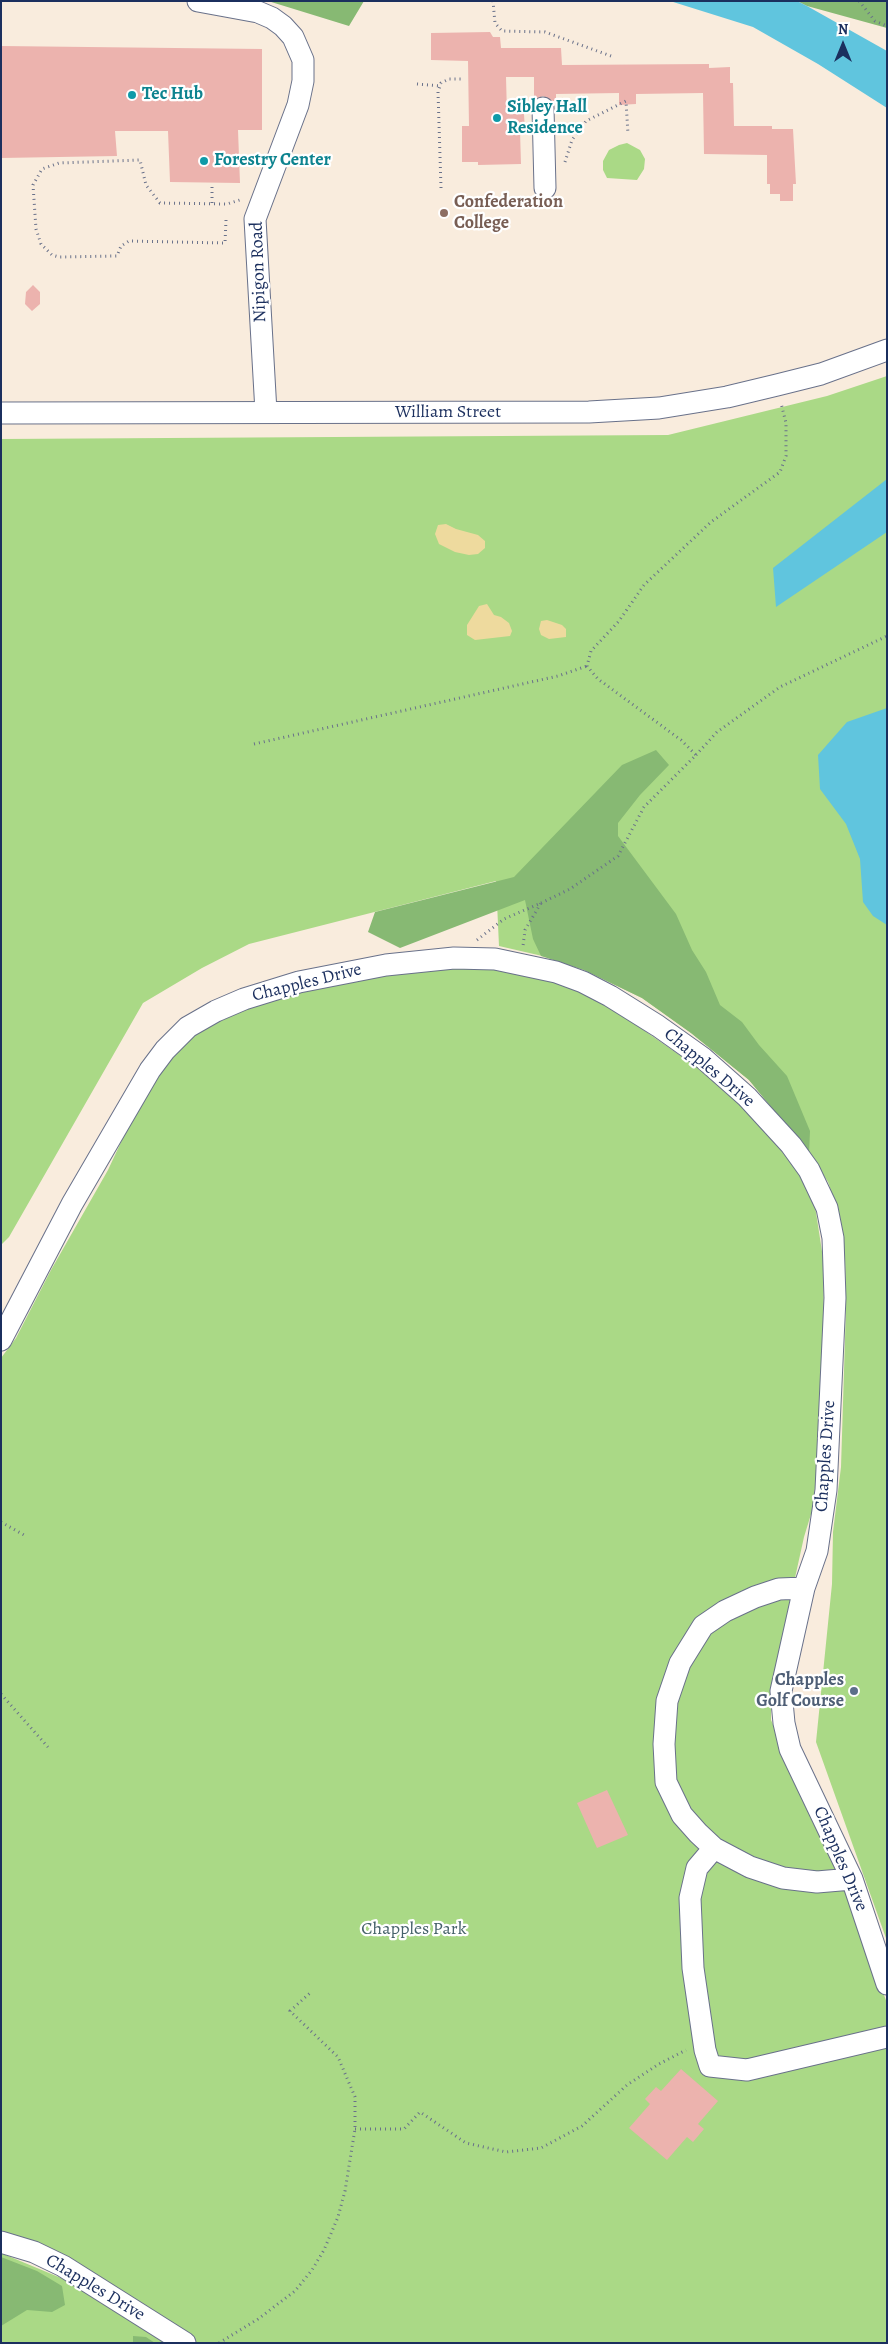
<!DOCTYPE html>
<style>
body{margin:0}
#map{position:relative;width:888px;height:2344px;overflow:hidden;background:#f9ecdd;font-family:Alegreya,serif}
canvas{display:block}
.frame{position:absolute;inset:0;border:2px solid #1b2f5e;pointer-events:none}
.north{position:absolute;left:818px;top:20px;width:50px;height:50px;-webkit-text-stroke:4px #fff;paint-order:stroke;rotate:0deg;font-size:14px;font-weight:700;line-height:20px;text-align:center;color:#1b2f5e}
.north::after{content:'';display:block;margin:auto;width:18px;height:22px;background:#1b2f5e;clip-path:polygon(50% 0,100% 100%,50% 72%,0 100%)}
</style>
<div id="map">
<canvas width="888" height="2344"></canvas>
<div class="frame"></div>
<div class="north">N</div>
</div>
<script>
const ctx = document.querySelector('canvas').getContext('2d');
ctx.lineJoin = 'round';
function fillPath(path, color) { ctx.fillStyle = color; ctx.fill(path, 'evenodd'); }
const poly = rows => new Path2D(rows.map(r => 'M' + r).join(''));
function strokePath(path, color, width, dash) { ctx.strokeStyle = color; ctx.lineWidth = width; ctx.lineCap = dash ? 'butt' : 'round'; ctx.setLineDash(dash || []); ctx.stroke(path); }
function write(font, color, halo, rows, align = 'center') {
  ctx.font = font + ' Alegreya,serif'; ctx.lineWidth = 4.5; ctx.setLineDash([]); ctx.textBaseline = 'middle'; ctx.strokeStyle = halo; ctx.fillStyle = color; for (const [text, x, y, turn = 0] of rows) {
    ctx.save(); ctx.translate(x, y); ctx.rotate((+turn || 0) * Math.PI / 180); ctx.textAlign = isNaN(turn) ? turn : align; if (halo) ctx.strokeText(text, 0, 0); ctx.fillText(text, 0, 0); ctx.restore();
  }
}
const green = poly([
 [627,143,640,150,645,159,644,169,637,180,607,178,603,170,603,161,609,150,619,145],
 [887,376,887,1941,816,1742,832,1584,833,1532,841,1467,846,1307,845,1258,840,1217,828,1182,809,1153,749,1080,691,1033,642,998,584,970,551,958,499,946,496,881,249,944,202,968,143,1003,9,1237,1,1245,1,439,668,435,827,396],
 [452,969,490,969,549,981,584,993,619,1013,714,1079,746,1109,779,1147,803,1179,815,1206,823,1258,824,1316,816,1480,812,1511,804,1537,774,1673,771,1697,771,1720,829,1849,887,2003,887,2343,176,2343,97,2275,36,2242,1,2232,1,1358,16,1338,51,1270,108,1170,129,1125,166,1062,197,1029,280,995,397,973],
 [1,2253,61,2278,118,2308,167,2343,1,2343]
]);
const forest = poly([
 [268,1,364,1,349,26],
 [797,1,887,1,887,28,807,6],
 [656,750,669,765,640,795,618,823,618,836,676,914,692,950,706,972,720,1005,742,1022,759,1045,787,1076,810,1131,809,1153,749,1080,691,1033,642,998,584,970,541,956,533,939,525,900,400,948,368,932,375,912,514,877,622,765],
 [1,2257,37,2271,62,2286,65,2305,52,2312,27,2310,1,2326],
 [133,2336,146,2337,155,2343,133,2343]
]);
const sand = poly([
 [446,524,456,529,478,535,485,541,485,548,478,554,469,555,455,552,439,544,435,534,438,525],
 [487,604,494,615,501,617,509,623,512,631,510,636,475,640,467,635,467,625,479,606],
 [547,620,562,625,566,629,566,637,549,639,541,635,539,629,541,621]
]);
const water = poly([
 [670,1,797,1,807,6,887,51,887,108,818,64,753,27],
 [887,479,887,532,776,607,773,568],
 [887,708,887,925,873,916,863,902,860,859,846,824,820,789,818,755,847,722]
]);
const building = poly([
 [490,32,493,37,500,37,501,48,561,48,562,65,709,64,709,68,730,67,730,83,733,83,734,126,772,126,772,129,793,129,796,184,793,184,793,201,780,201,780,194,770,194,770,184,767,184,767,155,704,154,703,93,636,94,636,104,619,105,619,93,556,94,556,102,554,102,543,96,534,100,534,77,506,77,507,114,524,114,525,131,520,131,521,164,478,165,478,162,462,162,462,126,469,126,468,61,431,60,431,33],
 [1,46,262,49,262,130,238,130,240,183,170,182,168,131,115,131,117,156,1,158],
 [33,285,40,292,40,304,32,311,25,304,26,292],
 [607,1790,628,1835,597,1848,577,1803],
 [681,2069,718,2101,698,2124,704,2129,693,2142,687,2137,667,2160,629,2128,650,2104,645,2099,656,2087,661,2091]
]);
const path = poly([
 [493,1,495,23,502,31,545,32,611,56],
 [859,1,875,21,887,26],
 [417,84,441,86],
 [565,162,572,140,586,121,626,101,628,134],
 [212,187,212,204],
 [441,188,438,92,441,83,449,79,462,79],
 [226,220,225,243,129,241,121,246,117,256,59,257,52,255,41,244,36,229,33,185,42,169,59,163,140,160,146,185,160,203,227,204,243,199],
 [254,744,558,676,587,666],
 [696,755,717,732,780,687,887,636],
 [541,903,570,889,618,856,644,807,696,755,681,740,598,679,587,666,591,651,619,621,644,585,711,522,780,472,786,456,786,423,781,403],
 [477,940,504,919,541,903,525,930,523,946],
 [1,1522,24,1535],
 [1,1694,48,1747],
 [355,2129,404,2129,420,2112,466,2143,506,2152,541,2148,582,2126,627,2085,659,2064,686,2050],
 [219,2343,258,2319,295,2291,312,2270,324,2250,338,2217,345,2191,355,2129,355,2097,338,2057,290,2011,310,1993]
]);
const minor = poly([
 [198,1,258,12,272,18,283,26,293,37,303,60,303,81,298,105,255,219,266,412],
 [543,108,545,188],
 [1,413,589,412,659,408,727,397,777,385,821,374,887,350],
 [1,1340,72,1204,150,1070,165,1050,188,1027,216,1011,244,999,299,982,386,965,454,958,495,959,556,972,583,982,610,996,658,1026,703,1058,747,1097,791,1145,809,1170,827,1208,833,1238,835,1298,826,1490,817,1551,804,1588,781,1691,784,1723,790,1749,852,1879,887,1984],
 [804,1588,779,1589,755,1597,725,1611,703,1626,680,1663,667,1701,664,1744,666,1782,682,1815,698,1833,714,1848,750,1867,783,1878,817,1882,852,1879],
 [714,1848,697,1868,690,1898,693,1968,705,2050,710,2066,747,2070,887,2037],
 [1,2242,34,2252,63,2266,185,2343]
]);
const markers = [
 [132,95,5,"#0f9aa8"],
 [497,118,5,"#0f9aa8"],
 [204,161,5,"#0f9aa8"],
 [444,213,5,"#8d6e63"],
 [854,1691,5,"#5c6f8a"]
];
const cultureNames = [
 ["Tec Hub",142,95],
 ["Sibley Hall",507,108],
 ["Residence",507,129],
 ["Forestry Center",214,161]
];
const educationNames = [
 ["Confederation",454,203],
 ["College",454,224]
];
const streetNames = [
 ["Nipigon Road",259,272,-92],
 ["William Street",448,413],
 ["Chapples Drive",307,983,-14],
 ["Chapples Drive",709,1068,40],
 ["Chapples Drive",826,1456,-86],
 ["Chapples Drive",840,1859,67],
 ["Chapples Drive",95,2288,31]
];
const serviceNames = [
 ["Chapples",844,1681],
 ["Golf Course",844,1702]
];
const parkNames = [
 ["Chapples Park",414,1930]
];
fillPath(green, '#aad986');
fillPath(forest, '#87b973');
fillPath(sand, '#eeda9e');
fillPath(water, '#60c5de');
fillPath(building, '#ecb3ae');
strokePath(minor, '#69718a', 23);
strokePath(path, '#69718a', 3, [1, 4]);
strokePath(minor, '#fff', 21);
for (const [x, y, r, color] of markers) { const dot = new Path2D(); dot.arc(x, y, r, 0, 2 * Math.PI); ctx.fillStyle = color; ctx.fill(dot); strokePath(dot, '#fff', 2); }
write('bold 18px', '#0d838f', '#fff', cultureNames, 'left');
write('bold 18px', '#785e54', '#fff', educationNames, 'left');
write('18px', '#1b2f5e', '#fff', streetNames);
write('bold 18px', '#4e5e75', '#fff', serviceNames, 'right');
write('18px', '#46626a', '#fff', parkNames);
</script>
